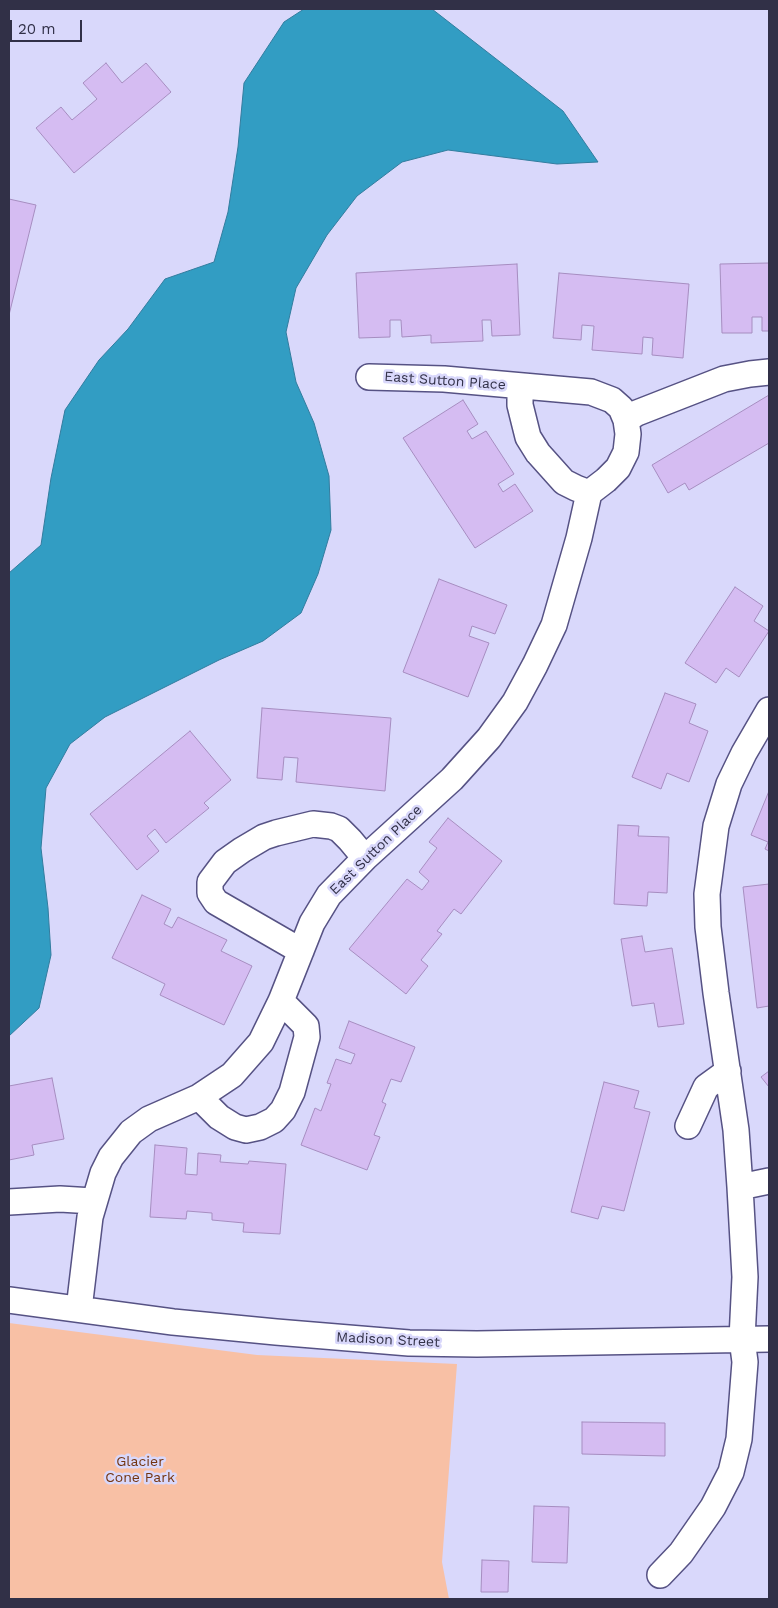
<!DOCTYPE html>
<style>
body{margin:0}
#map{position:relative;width:778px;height:1608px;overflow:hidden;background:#d9d8fb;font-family:"Work Sans",sans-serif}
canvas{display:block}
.frame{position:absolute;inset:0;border:10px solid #313047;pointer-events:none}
.scale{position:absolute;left:10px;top:20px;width:72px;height:22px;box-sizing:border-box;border:2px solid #313047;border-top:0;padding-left:6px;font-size:15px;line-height:18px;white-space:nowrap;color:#313047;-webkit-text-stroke:4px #d9d8fb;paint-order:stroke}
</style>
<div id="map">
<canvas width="778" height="1608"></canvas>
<div class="frame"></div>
<div class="scale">20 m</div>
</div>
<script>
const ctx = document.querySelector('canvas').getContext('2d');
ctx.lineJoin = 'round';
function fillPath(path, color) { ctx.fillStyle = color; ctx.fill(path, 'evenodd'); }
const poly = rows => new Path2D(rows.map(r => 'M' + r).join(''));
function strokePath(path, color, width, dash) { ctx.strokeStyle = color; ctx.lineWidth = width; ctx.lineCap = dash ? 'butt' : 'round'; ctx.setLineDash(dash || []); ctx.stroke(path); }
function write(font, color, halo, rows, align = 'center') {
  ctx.font = font + ' "Work Sans",sans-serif'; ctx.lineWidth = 5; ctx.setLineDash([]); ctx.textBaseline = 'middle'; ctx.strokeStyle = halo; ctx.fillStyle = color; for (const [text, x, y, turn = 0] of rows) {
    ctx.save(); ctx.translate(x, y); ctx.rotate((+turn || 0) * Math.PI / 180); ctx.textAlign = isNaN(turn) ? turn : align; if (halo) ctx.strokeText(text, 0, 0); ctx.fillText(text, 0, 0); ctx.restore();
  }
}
const green = poly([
 [9,1323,257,1355,457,1364,442,1562,449,1599,9,1599]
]);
const water = poly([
 [304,9,432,9,563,111,598,162,557,164,448,150,402,162,357,196,327,235,296,288,286,332,296,382,314,423,329,476,331,530,318,574,301,613,263,641,219,660,105,717,70,744,46,788,41,848,48,908,51,955,39,1008,9,1036,9,573,41,545,51,478,65,410,99,360,128,329,165,279,214,262,228,212,238,147,244,83,284,22,304,9]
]);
const building = poly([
 [106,63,122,83,146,63,171,92,74,173,36,128,61,107,72,120,97,99,83,83,106,63],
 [9,199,36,205,9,315,9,199],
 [769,263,769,331,762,331,762,317,752,317,752,333,722,333,720,264,769,263],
 [517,264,520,335,492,336,491,320,482,320,483,341,431,343,431,335,402,337,401,320,390,320,390,337,359,338,356,273,517,264],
 [559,273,689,284,683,358,652,355,653,338,643,337,642,354,592,350,594,326,582,325,581,340,553,338,559,273],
 [769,395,769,443,689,490,685,483,668,493,652,465,769,395],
 [463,400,478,424,467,431,472,439,486,431,514,474,498,484,503,492,515,484,533,511,475,548,403,438,463,400],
 [439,579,507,605,495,634,472,626,469,636,489,643,468,697,403,672,439,579],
 [735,587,763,606,754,621,769,631,739,677,726,668,716,683,685,663,735,587],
 [665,693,696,704,689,723,708,731,689,782,667,773,661,789,632,777,665,693],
 [262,708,391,718,385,791,296,782,298,758,284,757,282,780,257,778,262,708],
 [190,731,231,780,204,803,209,808,166,843,155,829,147,836,159,851,137,870,90,814,190,731],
 [769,791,769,851,765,849,768,842,751,835,769,791],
 [448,818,502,861,461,914,454,909,437,931,442,934,421,960,428,966,406,994,349,949,407,879,422,890,429,881,419,872,437,848,429,842,448,818],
 [618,825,639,826,638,836,669,837,667,893,648,892,647,906,614,904,618,825],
 [769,884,769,1006,757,1008,743,887,769,884],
 [142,895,171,909,164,924,172,928,178,917,227,940,221,951,252,966,224,1025,160,995,165,984,112,958,142,895],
 [642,936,645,952,672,948,684,1024,658,1027,654,1003,632,1006,621,939,642,936],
 [349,1021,415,1047,401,1082,391,1079,382,1102,386,1104,374,1135,380,1137,367,1170,301,1145,315,1108,321,1111,331,1084,327,1083,336,1059,351,1064,355,1054,339,1048,349,1021],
 [769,1071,769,1087,761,1077,769,1071],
 [52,1078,64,1139,32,1145,34,1155,9,1160,9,1086,52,1078],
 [604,1082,639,1091,634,1108,650,1112,624,1211,602,1206,598,1219,571,1212,604,1082],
 [155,1145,187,1148,185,1174,197,1175,198,1153,221,1155,220,1162,248,1164,249,1161,286,1164,280,1234,243,1232,244,1223,212,1220,212,1213,187,1211,186,1219,150,1217,155,1145],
 [582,1422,665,1423,665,1456,582,1454,582,1422],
 [534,1506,569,1507,567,1563,532,1562,534,1506],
 [482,1560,509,1561,508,1592,481,1592,482,1560]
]);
const minor = poly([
 [369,377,444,379,591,392,612,400,621,408,626,420,628,434,626,452,618,468,606,480,589,493,576,488,564,482,538,453,528,437,520,405,520,386],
 [626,420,637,413,724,379,750,374,769,372],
 [301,951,216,902,210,893,210,882,225,862,242,850,264,837,276,833,313,824,331,826,339,829,350,840,365,858],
 [199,1097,219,1117,235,1127,246,1130,260,1127,274,1120,283,1110,292,1092,307,1037,306,1026,281,1001],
 [688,1126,706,1087,728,1071],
 [740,1187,769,1181],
 [9,1202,60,1199,93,1201],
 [9,1300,173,1322,276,1332,409,1343,477,1344,769,1339],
 [79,1309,90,1217,103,1173,111,1157,131,1132,149,1119,199,1097,232,1075,261,1042,281,1001,312,923,329,895,365,858,452,779,489,738,515,702,535,665,554,625,579,538,589,493],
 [660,1575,681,1553,713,1507,731,1472,739,1439,745,1362,742,1339,745,1277,740,1187,736,1130,716,993,708,927,707,894,716,826,729,784,744,753,769,710]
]);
const streetNames = [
 ["East Sutton Place",445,381,4],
 ["East Sutton Place",376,850,-44],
 ["Madison Street",388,1340,3]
];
const parkNames = [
 ["Glacier",140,1462],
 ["Cone Park",140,1478]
];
fillPath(green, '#f8c0a5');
fillPath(water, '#329dc3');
strokePath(water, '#327c9e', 1);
fillPath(building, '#d5bcf2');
strokePath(building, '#a68dc0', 1);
strokePath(minor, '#565284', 28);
strokePath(minor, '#fff', 25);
write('14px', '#313047', '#d9d8fb', streetNames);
write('14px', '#733410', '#d9d8fb', parkNames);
</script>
